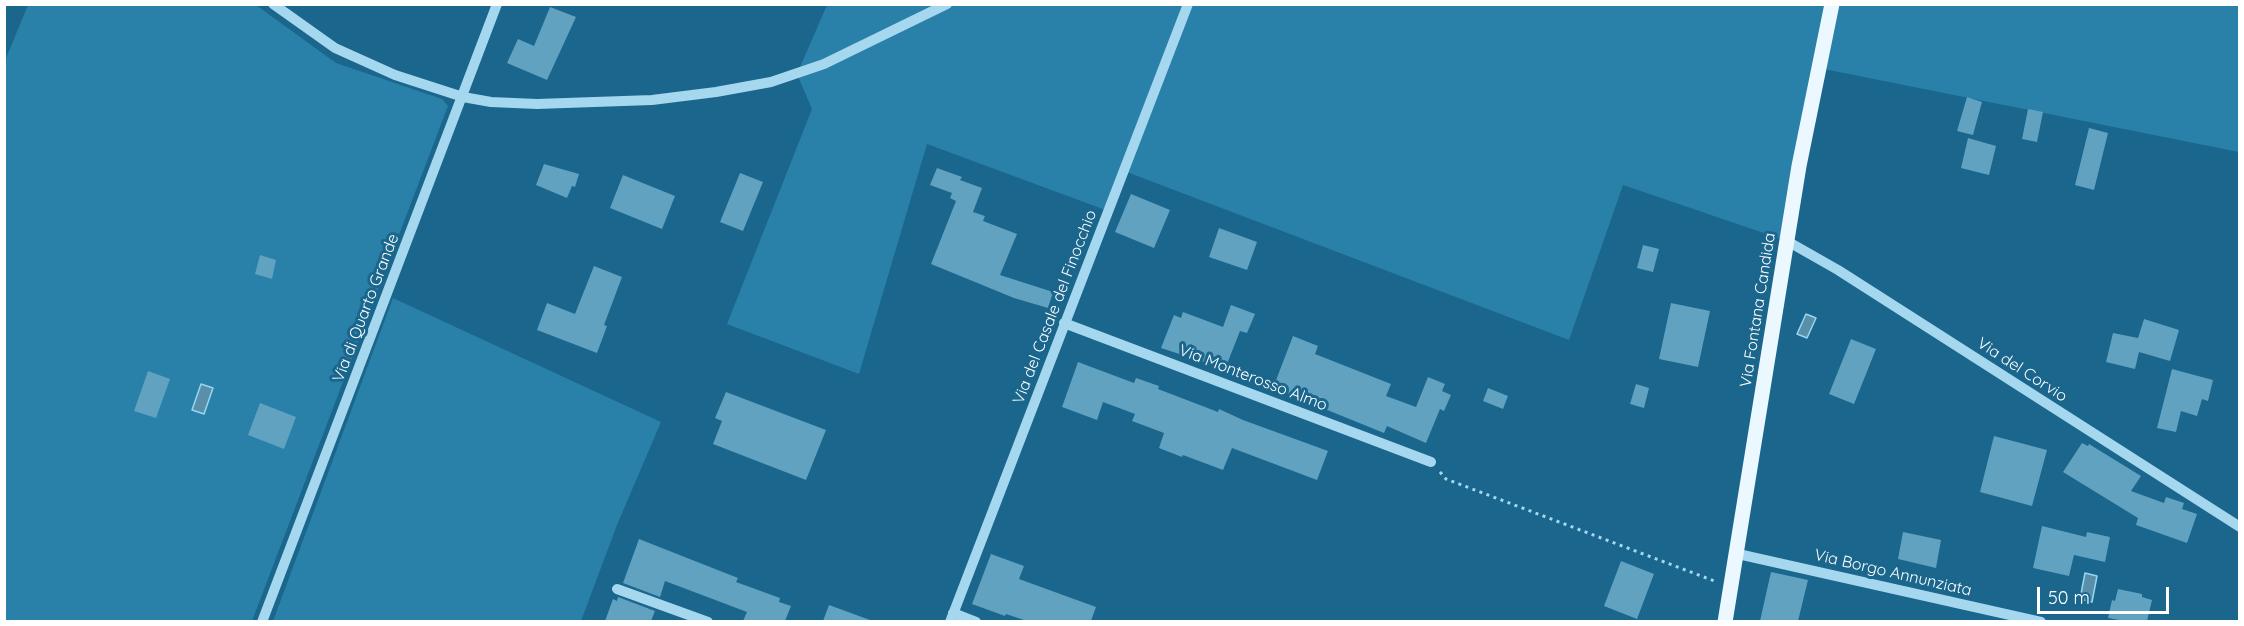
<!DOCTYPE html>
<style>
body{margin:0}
#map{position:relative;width:2244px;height:626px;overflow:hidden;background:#1a668c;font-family:Quicksand,sans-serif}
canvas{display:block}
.frame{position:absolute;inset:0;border:6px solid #fff;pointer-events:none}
.scale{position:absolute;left:2037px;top:587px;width:132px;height:27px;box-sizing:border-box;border:3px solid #fff;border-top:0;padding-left:8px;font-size:18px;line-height:21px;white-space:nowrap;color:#fff;-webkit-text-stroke:4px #1a668c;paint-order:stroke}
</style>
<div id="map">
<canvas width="2244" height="626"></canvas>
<div class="frame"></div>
<div class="scale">50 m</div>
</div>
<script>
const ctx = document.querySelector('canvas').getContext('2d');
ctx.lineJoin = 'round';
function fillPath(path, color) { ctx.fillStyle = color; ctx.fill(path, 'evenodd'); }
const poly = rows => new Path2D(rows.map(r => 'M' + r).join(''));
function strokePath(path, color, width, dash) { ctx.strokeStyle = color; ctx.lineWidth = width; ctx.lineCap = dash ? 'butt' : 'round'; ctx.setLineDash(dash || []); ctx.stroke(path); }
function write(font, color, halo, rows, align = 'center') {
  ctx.font = font + ' Quicksand,sans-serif'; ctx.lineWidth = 6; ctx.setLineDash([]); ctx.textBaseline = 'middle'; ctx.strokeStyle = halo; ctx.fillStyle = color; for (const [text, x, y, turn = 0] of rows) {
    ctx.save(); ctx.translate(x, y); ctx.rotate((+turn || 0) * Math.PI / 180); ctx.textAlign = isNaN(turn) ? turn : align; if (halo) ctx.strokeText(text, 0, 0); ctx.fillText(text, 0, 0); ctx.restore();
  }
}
const green = poly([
 [28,5,256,5,336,63,442,99,448,106,252,621,5,621,4,63],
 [827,5,2239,5,2239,152,1819,68,1787,241,1623,185,1569,340,1124,171,1108,211,927,144,859,374,727,324,812,109,797,74],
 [393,298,661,422,617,525,581,621,273,621]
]);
const water = poly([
 [1806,314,1816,318,1807,338,1797,334,1806,314],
 [201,384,213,388,204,414,192,410,201,384],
 [2085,573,2097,576,2092,602,2080,599,2085,573]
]);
const building = poly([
 [550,7,576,17,547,80,507,63,518,39,534,46],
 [1967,97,1982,102,1973,135,1957,131],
 [2028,109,2043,112,2037,142,2022,139],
 [2089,128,2108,133,2094,190,2075,185],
 [1968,138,1996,146,1989,175,1961,168],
 [544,164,579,174,575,187,572,186,567,198,536,185],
 [937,168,962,177,960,180,982,188,973,212,985,216,983,221,1017,234,1000,275,1053,292,1048,308,1014,298,931,264,956,201,950,198,952,193,930,185],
 [740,173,763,182,743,231,720,222],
 [623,175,675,196,662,229,610,208],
 [1131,194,1170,210,1154,248,1115,232],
 [1219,228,1257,242,1247,270,1209,257],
 [1643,245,1659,249,1653,272,1637,268],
 [260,255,276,260,272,279,255,274],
 [594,266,622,277,604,325,607,326,597,353,537,330,547,303,575,314],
 [1671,303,1710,311,1698,367,1659,359],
 [1231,305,1255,314,1247,333,1240,331,1225,369,1161,348,1174,315,1181,318,1183,312,1223,327],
 [2144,319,2179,330,2170,361,2139,352,2135,369,2106,362,2113,333,2138,338],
 [1293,336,1318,346,1315,354,1391,384,1386,396,1416,407,1428,377,1445,384,1442,391,1451,395,1444,411,1440,409,1426,443,1387,426,1384,433,1273,388],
 [1851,339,1876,349,1854,404,1829,394],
 [1078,362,1134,383,1136,378,1159,386,1158,389,1218,412,1219,409,1243,420,1328,451,1317,480,1232,448,1223,470,1183,455,1182,457,1159,448,1164,433,1132,421,1135,414,1103,402,1097,420,1062,407],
 [2172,369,2213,380,2208,401,2202,399,2197,416,2181,411,2176,432,2157,428],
 [148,371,170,379,156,418,134,411],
 [1636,384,1649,388,1644,408,1630,404],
 [1488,388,1508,396,1503,409,1483,401],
 [726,392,826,430,806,480,713,444,722,421,715,418],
 [260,403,296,417,284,449,248,435],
 [1994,436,2047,450,2032,506,1980,492],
 [2082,443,2088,446,2089,444,2141,476,2131,491,2164,503,2166,497,2184,503,2182,509,2197,514,2187,543,2136,525,2138,518,2063,472],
 [2042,526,2086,537,2087,532,2110,537,2105,562,2074,555,2069,576,2033,568],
 [1903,532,1941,540,1936,568,1898,559],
 [639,539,738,578,736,582,780,598,779,602,791,606,785,621,743,621,747,612,665,581,660,597,623,583],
 [991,554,1024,566,1019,579,1096,607,1091,621,1027,621,1006,614,1005,616,972,604],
 [1621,561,1654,574,1637,619,1604,606],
 [1771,572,1808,580,1798,621,1760,621],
 [2118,589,2142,594,2142,597,2152,600,2147,621,2125,621,2108,618,2112,600,2115,601],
 [618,597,655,611,651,621,605,621,613,599,617,601],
 [829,605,870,620,869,621,823,621]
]);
const path = poly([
 [1440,472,1446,479,1717,582]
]);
const minor = poly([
 [273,4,335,48,395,75,463,97,491,102,537,104,652,100,716,92,771,82,824,64,947,4],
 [1787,241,1838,270,2240,527],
 [1064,323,1431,462],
 [1738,554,2041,622],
 [617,589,708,622],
 [953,613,976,622],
 [262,622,497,4],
 [950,622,1188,4]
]);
const major = poly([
 [1725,622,1799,166,1832,4]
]);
const streetNames = [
 ["Via del Casale del Finocchio",1055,307,-69],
 ["Via di Quarto Grande",366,308,-69],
 ["Via Fontana Candida",1758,310,-81],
 ["Via del Corvio",2022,370,33],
 ["Via Monterosso Almo",1253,378,21],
 ["Via Borgo Annunziata",1893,573,13]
];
fillPath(green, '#2980a8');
fillPath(water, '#5a8fa9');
strokePath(water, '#98d5f0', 1.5);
fillPath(building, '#60a2c0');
strokePath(path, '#a5d7ee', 3, [3, 4.5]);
strokePath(minor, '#a5d7ee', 10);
strokePath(major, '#ecf8ff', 15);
write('16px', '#fff', '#1a668c', streetNames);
</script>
